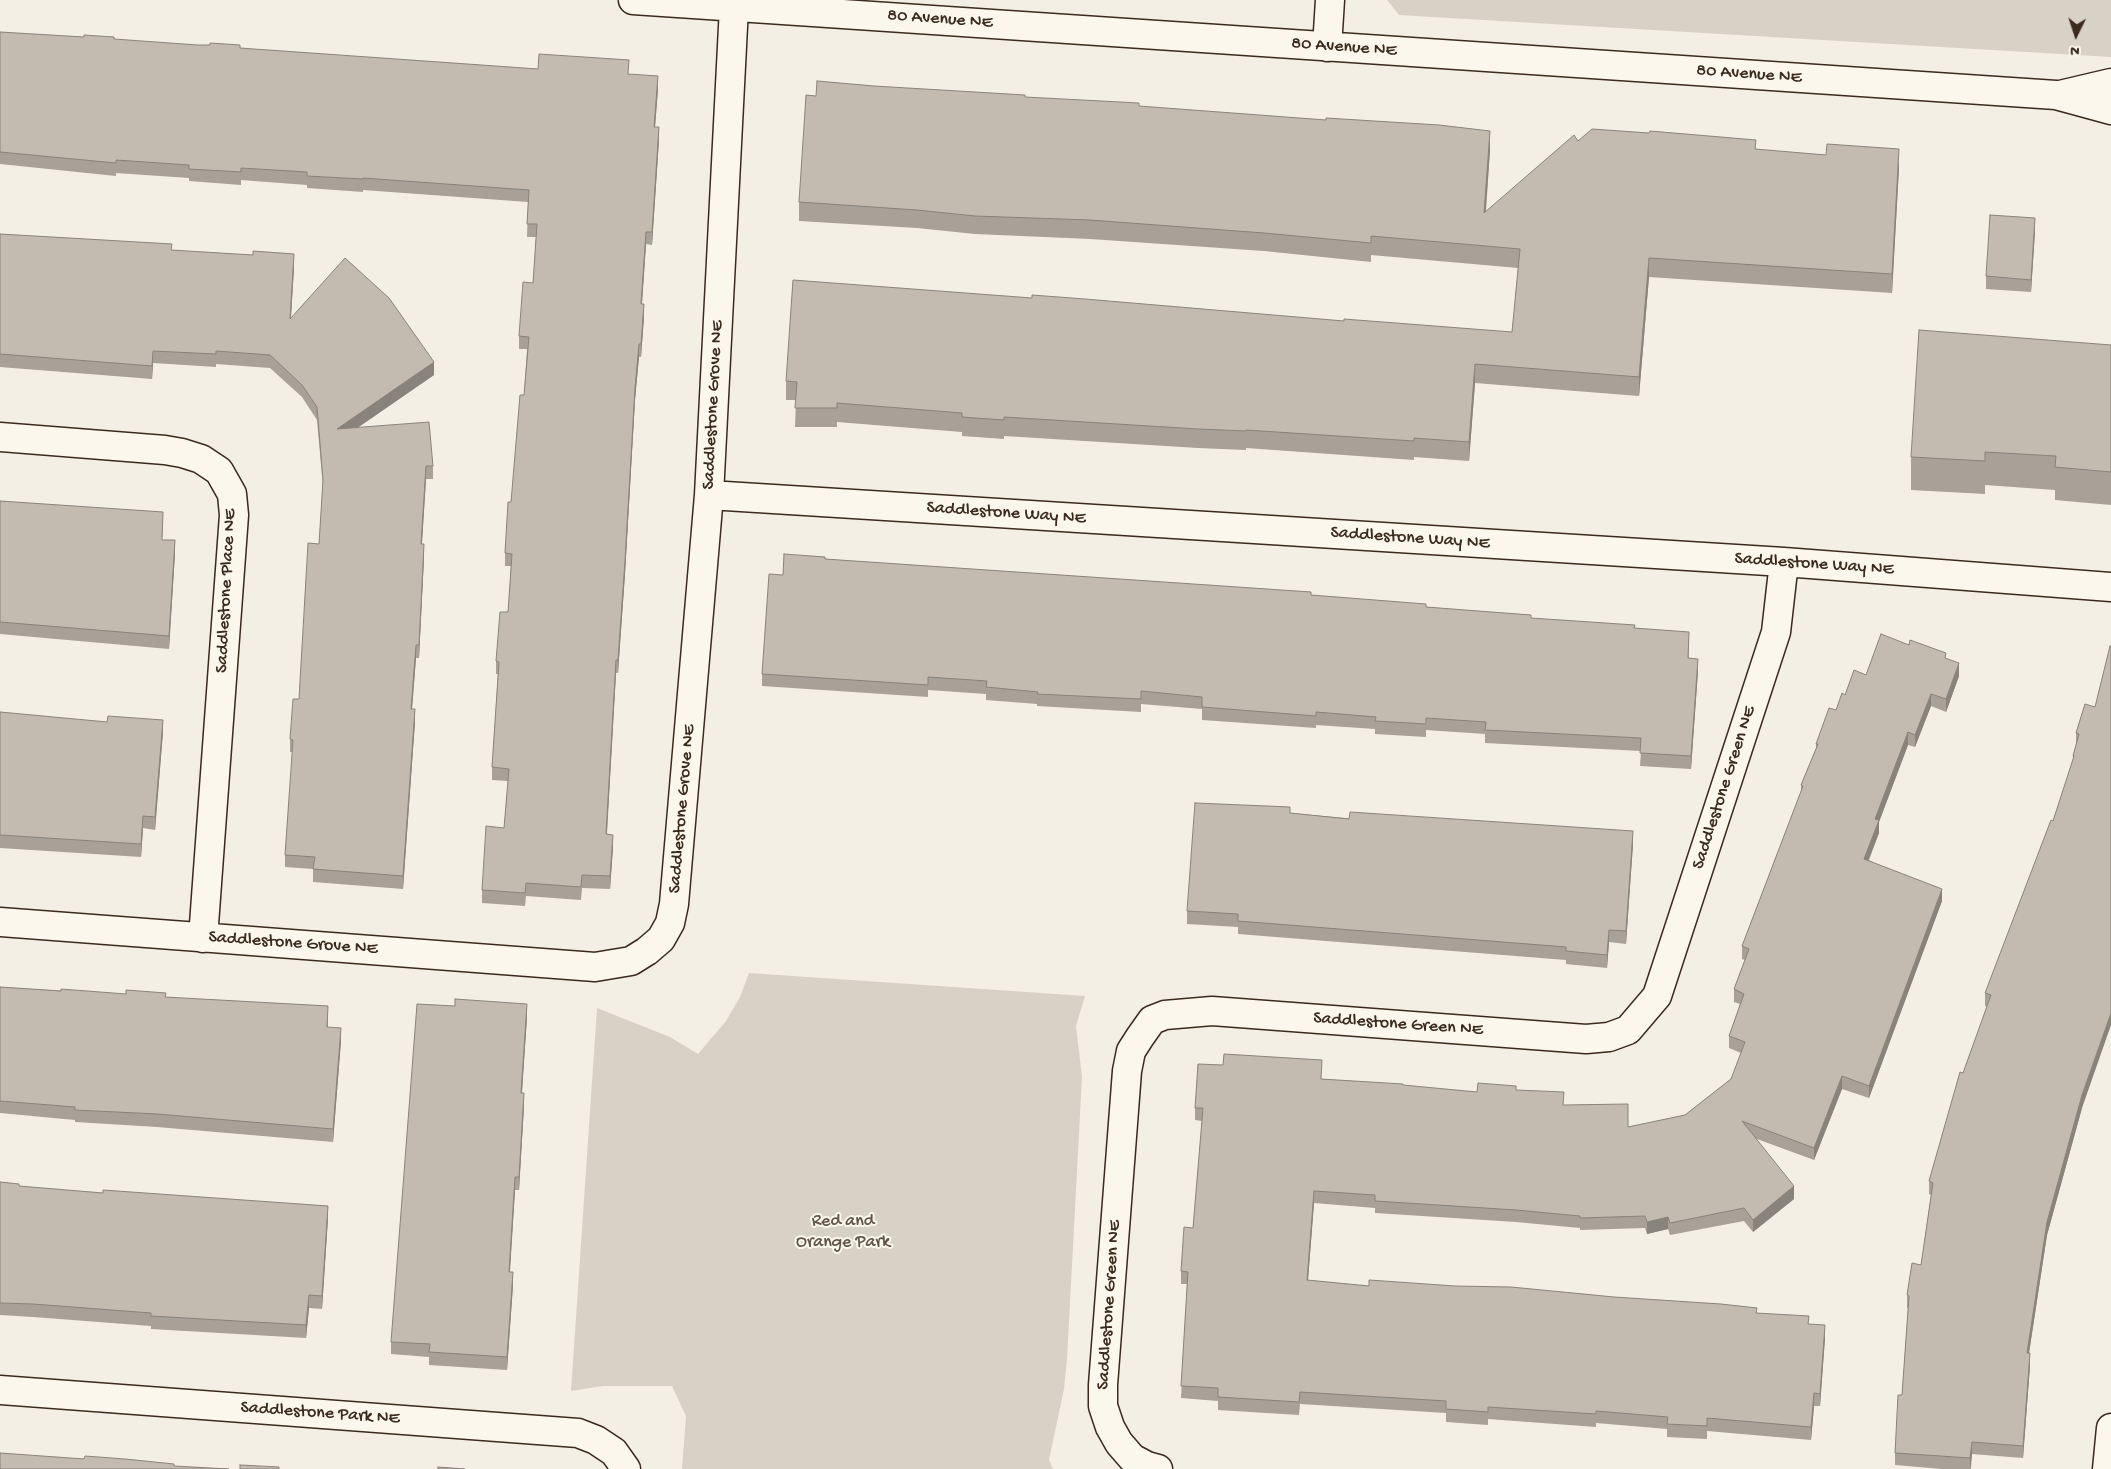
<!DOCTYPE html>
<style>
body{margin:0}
#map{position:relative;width:2111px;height:1469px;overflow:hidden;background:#f3efe4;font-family:"Gochi Hand",sans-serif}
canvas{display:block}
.north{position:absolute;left:2051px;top:10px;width:50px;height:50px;-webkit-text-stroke:4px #fbf7ec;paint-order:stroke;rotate:184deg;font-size:14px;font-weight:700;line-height:20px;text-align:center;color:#3b2a1e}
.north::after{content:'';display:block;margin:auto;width:18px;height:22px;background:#3b2a1e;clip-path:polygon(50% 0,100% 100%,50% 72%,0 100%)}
</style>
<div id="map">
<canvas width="2111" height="1469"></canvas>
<div class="north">N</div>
</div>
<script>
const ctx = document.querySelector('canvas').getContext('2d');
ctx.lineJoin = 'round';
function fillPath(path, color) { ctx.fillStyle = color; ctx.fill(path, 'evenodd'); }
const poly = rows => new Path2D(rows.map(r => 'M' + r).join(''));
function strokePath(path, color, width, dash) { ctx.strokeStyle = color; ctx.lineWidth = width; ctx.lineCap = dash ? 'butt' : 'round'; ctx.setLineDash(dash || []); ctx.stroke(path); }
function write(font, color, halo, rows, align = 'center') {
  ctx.font = font + ' "Gochi Hand",sans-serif'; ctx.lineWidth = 4; ctx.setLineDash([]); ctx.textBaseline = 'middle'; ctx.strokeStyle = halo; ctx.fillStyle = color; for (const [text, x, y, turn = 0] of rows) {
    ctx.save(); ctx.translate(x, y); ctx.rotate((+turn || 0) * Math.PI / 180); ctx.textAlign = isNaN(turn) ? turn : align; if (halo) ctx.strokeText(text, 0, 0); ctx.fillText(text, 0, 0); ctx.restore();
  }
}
const green = poly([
 [1387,0,2111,0,2111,57,1399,15],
 [749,973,1085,996,1076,1026,1082,1077,1067,1359,1064,1389,1049,1460,1053,1469,682,1469,686,1416,672,1386,603,1386,571,1391,597,1008,670,1037,698,1054,726,1021,740,997]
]);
const minor = poly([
 [633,0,2056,95,2111,110],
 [1327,47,1330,0],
 [2060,95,2111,83],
 [0,437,165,450,182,453,201,459,219,471,232,494,234,515,203,938],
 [709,495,1784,562,2111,587],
 [0,922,595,967,631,961,647,951,661,939,670,923,674,904,709,495,734,7],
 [0,1390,578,1433,596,1440,614,1452,626,1469],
 [1158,1469,1147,1466,1132,1458,1119,1443,1110,1427,1103,1406,1103,1385,1127,1071,1131,1051,1140,1037,1152,1020,1165,1015,1212,1011,1586,1039,1609,1037,1628,1030,1657,996,1776,632,1784,562]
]);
const tertiary = poly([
 [2107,1469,2111,1428]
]);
const wall = poly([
 [0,32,538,69,629,74,658,89,655,127,659,140,652,245,646,244,642,304,644,317,641,357,639,357,635,400,625,574,618,673,616,673,607,834,613,847,610,889,582,888,581,900,526,896,525,906,482,903,482,890,504,828,508,781,492,780,492,767,498,674,496,674,496,661,508,612,511,566,505,566,505,553,524,395,527,349,519,349,519,336,533,283,536,237,527,237,528,202,363,190,363,192,307,188,307,185,241,180,241,185,189,181,189,178,116,173,116,176,0,164],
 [874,86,1139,106,1490,150,1486,212,1578,141,1756,149,1899,168,1892,293,1649,277,1639,396,1475,383,1469,461,1414,457,1414,460,1246,448,1246,450,1198,448,1004,436,1004,439,962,436,962,432,837,422,837,427,795,427,796,400,786,400,786,381,1344,321,1512,332,1518,268,1371,255,1371,262,1264,251,1090,239,975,234,917,228,799,221,799,202,816,96],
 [2035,231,2031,292,1986,289,1986,276],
 [0,234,172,250,294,267,291,318,434,375,357,428,433,466,433,479,426,479,422,544,424,557,419,658,416,658,412,709,415,722,403,889,313,882,313,869,285,867,285,855,293,752,290,752,290,739,299,699,319,544,323,487,317,420,302,397,270,368,216,364,216,367,153,363,152,379,0,367],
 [2111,345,2111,505,2055,500,2055,490,1985,485,1985,494,1911,490,1911,457],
 [0,501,163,524,162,540,175,553,169,649,0,634],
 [825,559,1311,595,1531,618,1635,628,1689,644,1688,658,1698,671,1691,769,1640,766,1641,751,1485,743,1485,734,1426,730,1426,737,1375,734,1375,729,1316,725,1316,728,1202,720,1202,709,1141,704,1141,712,1037,706,1037,704,986,700,986,694,928,690,928,697,762,686,762,674,783,575],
 [1946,658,1959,676,1946,712,1931,706,1915,747,1908,745,1879,822,1879,833,1869,860,1942,901,1869,1098,1842,1089,1814,1160,1757,1139,1794,1199,1753,1232,1744,1221,1670,1235,1668,1229,1647,1234,1645,1228,1580,1230,1580,1228,1516,1222,1375,1213,1375,1208,1314,1203,1308,1280,1369,1286,1757,1313,1809,1324,1825,1338,1820,1406,1814,1406,1811,1440,1707,1431,1707,1439,1667,1437,1667,1429,1596,1423,1596,1427,1488,1419,1488,1425,1446,1422,1446,1413,1300,1404,1299,1415,1218,1410,1218,1401,1181,1398,1187,1284,1181,1284,1181,1271,1193,1228,1202,1121,1195,1120,1195,1108,1223,1065,1322,1079,1477,1092,1516,1090,1628,1127,1685,1115,1731,1079,1741,1053,1729,1048,1729,1036,1740,1004,1734,1002,1734,989,1745,960,1742,959,1742,946,1801,793,1801,785,1816,749,1816,744,1845,695,1866,675],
 [2085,704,2082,1108,2047,1235,2029,1353,2030,1366,2023,1458,1972,1454,1971,1469,1942,1469,1895,1465,1895,1453,1902,1395,1908,1308,1907,1308,1907,1295,1921,1265,1931,1195,1929,1194,1929,1181,1963,1073,1987,1007,1985,1006,1985,993,2053,821,2073,761,2073,756,2076,745,2076,733],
 [0,712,163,732,155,830,143,828,141,857,0,848],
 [1290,813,1633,844,1626,944,1609,942,1607,968,1566,964,1566,960,1238,934,1238,927,1187,924,1187,911],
 [0,987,166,997,328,1019,328,1027,341,1041,333,1142,157,1127,75,1122,75,1120,0,1113],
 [527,1017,522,1093,524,1106,519,1190,515,1190,510,1272,513,1285,507,1370,429,1365,429,1357,391,1354,391,1342],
 [0,1182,19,1186,328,1218,322,1309,309,1308,306,1338,151,1329,151,1326,33,1317,0,1315]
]);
const shadedWall = poly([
 [658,76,658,89,654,140,654,127],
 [659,127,659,140,652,245,652,232],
 [1490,131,1490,150,1484,232,1484,213],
 [1899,149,1899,168,1892,293,1892,274],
 [2035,218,2035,231,2031,292,2031,280],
 [646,232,646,244,641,317,641,304],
 [294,254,294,267,290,332,290,319],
 [1649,258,1649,277,1639,396,1639,377],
 [644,304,644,317,641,357,641,344],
 [639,344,639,357,635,400,625,574,618,673,618,660,635,388],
 [153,351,153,363,152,379,152,366],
 [434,362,434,375,337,442,337,429],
 [1475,364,1475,383,1469,461,1469,442],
 [426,466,426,479,421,557,421,544],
 [175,540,175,553,169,649,169,636],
 [424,544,424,557,419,658,419,645],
 [1689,632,1689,644,1688,671,1688,658],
 [416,645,416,658,411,721,411,709],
 [1698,659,1698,671,1691,769,1691,756],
 [616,660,616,673,606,847,606,834],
 [1959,663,1959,676,1946,712,1946,699],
 [1931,694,1931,706,1915,747,1915,735],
 [415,709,415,722,403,889,403,876],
 [163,720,163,732,155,830,155,817],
 [1908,732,1908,745,1879,822,1879,833,1864,871,1864,859,1875,819],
 [143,816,143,828,141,857,141,844],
 [1633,831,1633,844,1626,944,1626,931],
 [613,835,613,847,610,889,610,876],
 [1942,889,1942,901,1869,1098,1869,1086],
 [1609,930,1609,942,1607,968,1607,955],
 [527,1004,527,1017,521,1105,521,1093],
 [2111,1013,2111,1025,2082,1108,2047,1235,2027,1366,2027,1353,2047,1222,2082,1095],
 [341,1028,341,1041,333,1142,333,1129],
 [1842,1076,1842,1089,1814,1160,1814,1148],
 [524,1093,524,1106,519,1190,519,1177],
 [515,1177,515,1190,509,1284,509,1272],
 [1794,1186,1794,1199,1753,1232,1753,1220],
 [1314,1191,1314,1203,1307,1293,1307,1280],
 [328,1206,328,1218,322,1309,322,1296],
 [1668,1217,1668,1229,1647,1234,1647,1222],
 [513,1272,513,1285,507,1370,507,1357],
 [309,1295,309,1308,306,1338,306,1325],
 [1825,1325,1825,1338,1820,1406,1820,1394],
 [2030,1353,2030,1366,2023,1458,2023,1446],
 [1814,1393,1814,1406,1811,1440,1811,1427],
 [1972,1442,1972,1454,1970,1469,1970,1458]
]);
const building = poly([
 [0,32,84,37,84,35,114,37,114,39,198,45,210,45,210,43,240,45,240,48,538,69,539,54,629,60,628,74,658,76,654,127,659,127,652,232,646,232,641,304,644,304,641,344,639,344,635,388,625,561,618,660,616,660,606,834,613,835,610,876,582,875,581,887,526,883,525,893,482,890,486,826,504,828,509,769,492,767,499,662,496,661,500,612,508,612,512,554,505,553,508,502,511,502,520,395,524,395,529,337,519,336,523,282,533,283,537,224,527,224,529,190,363,178,363,179,307,176,307,172,241,168,241,172,189,169,189,165,116,160,116,163,0,152,0,32],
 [817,81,874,86,1025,95,1025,97,1139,103,1139,106,1326,120,1326,118,1439,125,1490,131,1484,213,1574,135,1578,141,1592,129,1649,133,1650,131,1756,140,1755,149,1826,155,1827,144,1899,149,1892,274,1649,258,1639,377,1475,364,1469,442,1414,438,1414,441,1246,430,1246,431,1198,429,1004,417,1004,420,962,417,962,413,837,403,837,408,795,408,797,382,786,381,793,280,1032,298,1032,295,1085,299,1344,321,1344,319,1512,332,1520,249,1371,236,1371,243,1264,233,1090,220,975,216,917,210,799,202,806,95,816,96,817,81],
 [1990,215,2035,218,2031,280,1986,276,1990,215],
 [0,234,172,244,171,250,253,255,253,251,294,254,290,319,345,258,389,298,434,362,337,429,429,422,433,466,426,466,421,544,424,544,419,645,416,645,411,709,415,709,403,876,313,869,315,857,285,855,293,740,290,739,293,699,299,699,308,543,319,544,323,480,317,407,302,385,270,355,216,351,216,354,153,351,152,366,0,354,0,234],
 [1919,330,2111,345,2111,472,2055,467,2056,456,1985,452,1985,461,1911,457,1919,330],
 [0,501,163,512,162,540,175,540,169,636,0,622,0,501],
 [784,554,825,557,825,559,1311,592,1311,595,1426,604,1426,607,1531,615,1531,618,1635,625,1634,628,1689,632,1688,658,1698,659,1691,756,1640,753,1641,738,1485,730,1486,722,1426,718,1426,724,1375,721,1376,717,1316,712,1316,716,1202,707,1202,697,1141,691,1141,699,1037,694,1038,692,986,687,987,681,928,677,928,685,762,674,769,574,783,575,784,554],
 [1881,634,1909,645,1910,640,1946,653,1945,658,1959,663,1946,699,1931,694,1915,735,1908,732,1875,819,1879,820,1864,859,1942,889,1869,1086,1842,1076,1814,1148,1742,1121,1794,1186,1753,1220,1744,1208,1670,1223,1668,1217,1647,1222,1645,1216,1580,1218,1580,1216,1516,1210,1375,1201,1375,1195,1314,1191,1307,1280,1369,1286,1369,1280,1455,1286,1511,1287,1614,1297,1721,1304,1757,1308,1756,1313,1809,1316,1808,1324,1825,1325,1820,1394,1814,1393,1811,1427,1707,1418,1707,1426,1667,1424,1668,1417,1596,1411,1596,1414,1488,1407,1488,1412,1446,1409,1446,1401,1300,1392,1299,1402,1218,1397,1218,1388,1181,1386,1188,1272,1181,1271,1184,1227,1193,1228,1203,1108,1195,1108,1198,1064,1223,1065,1224,1054,1322,1060,1321,1079,1403,1084,1403,1085,1477,1092,1478,1083,1516,1086,1516,1090,1564,1092,1563,1105,1628,1104,1628,1127,1685,1115,1731,1079,1745,1042,1729,1036,1744,994,1734,989,1749,949,1742,946,1803,786,1801,785,1818,744,1816,744,1829,708,1836,710,1842,693,1845,695,1854,670,1866,675,1881,634],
 [2110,646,2111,646,2111,1013,2082,1095,2047,1222,2027,1353,2030,1353,2023,1446,1972,1442,1970,1458,1895,1453,1898,1395,1902,1395,1909,1296,1907,1295,1912,1263,1921,1265,1933,1183,1929,1181,1960,1072,1963,1073,1991,995,1985,993,2051,820,2053,821,2074,756,2073,756,2079,734,2076,733,2085,704,2095,707,2110,646],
 [0,712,107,722,108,716,163,720,155,817,143,816,141,844,0,835,0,712],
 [1195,803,1290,807,1290,813,1349,819,1350,812,1633,831,1626,931,1609,930,1607,955,1566,951,1566,947,1238,921,1238,914,1187,911,1195,803],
 [0,987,61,991,61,989,126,994,126,990,166,993,165,997,328,1006,327,1027,341,1028,333,1129,157,1114,75,1110,75,1107,0,1101,0,987],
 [455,999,527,1004,521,1093,524,1093,519,1177,515,1177,509,1272,513,1272,507,1357,429,1352,430,1344,391,1342,417,1004,455,1006,455,999],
 [0,1182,19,1184,19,1186,103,1193,103,1190,328,1206,322,1296,309,1295,306,1325,151,1316,151,1313,33,1304,0,1303,0,1182],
 [0,1453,84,1459,85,1456,125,1459,174,1464,174,1466,229,1469,0,1469,0,1453],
 [240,1465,279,1467,279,1469,240,1469,240,1465],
 [438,1467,465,1469,438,1469,438,1467]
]);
const streetNames = [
 ["80 Avenue NE",940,20,4],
 ["80 Avenue NE",1344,48,4],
 ["80 Avenue NE",1749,75,4],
 ["Saddlestone Grove NE",714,405,-87],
 ["Saddlestone Way NE",1006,514,4],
 ["Saddlestone Way NE",1410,539,4],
 ["Saddlestone Way NE",1814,565,4],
 ["Saddlestone Place NE",227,591,-87],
 ["Saddlestone Green NE",1725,788,-72],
 ["Saddlestone Grove NE",683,809,-85],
 ["Saddlestone Grove NE",293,944,4],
 ["Saddlestone Green NE",1398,1025,4],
 ["Saddlestone Green NE",1110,1305,-86],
 ["Saddlestone Park NE",320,1414,4]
];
const parkNames = [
 ["Red and",843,1222],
 ["Orange Park",843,1243]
];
fillPath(green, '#d8d1c6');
strokePath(minor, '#3b2a1e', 31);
strokePath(tertiary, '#3b2a1e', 31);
strokePath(minor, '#fbf7ec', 28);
strokePath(tertiary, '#fbf7ec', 28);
fillPath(wall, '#a8a197');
fillPath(shadedWall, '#88837b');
fillPath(building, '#c3bbb0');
strokePath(building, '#88837b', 1);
write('18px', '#3b2a1e', '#fbf7ec', streetNames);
write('18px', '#625448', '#fbf7ec', parkNames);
</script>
